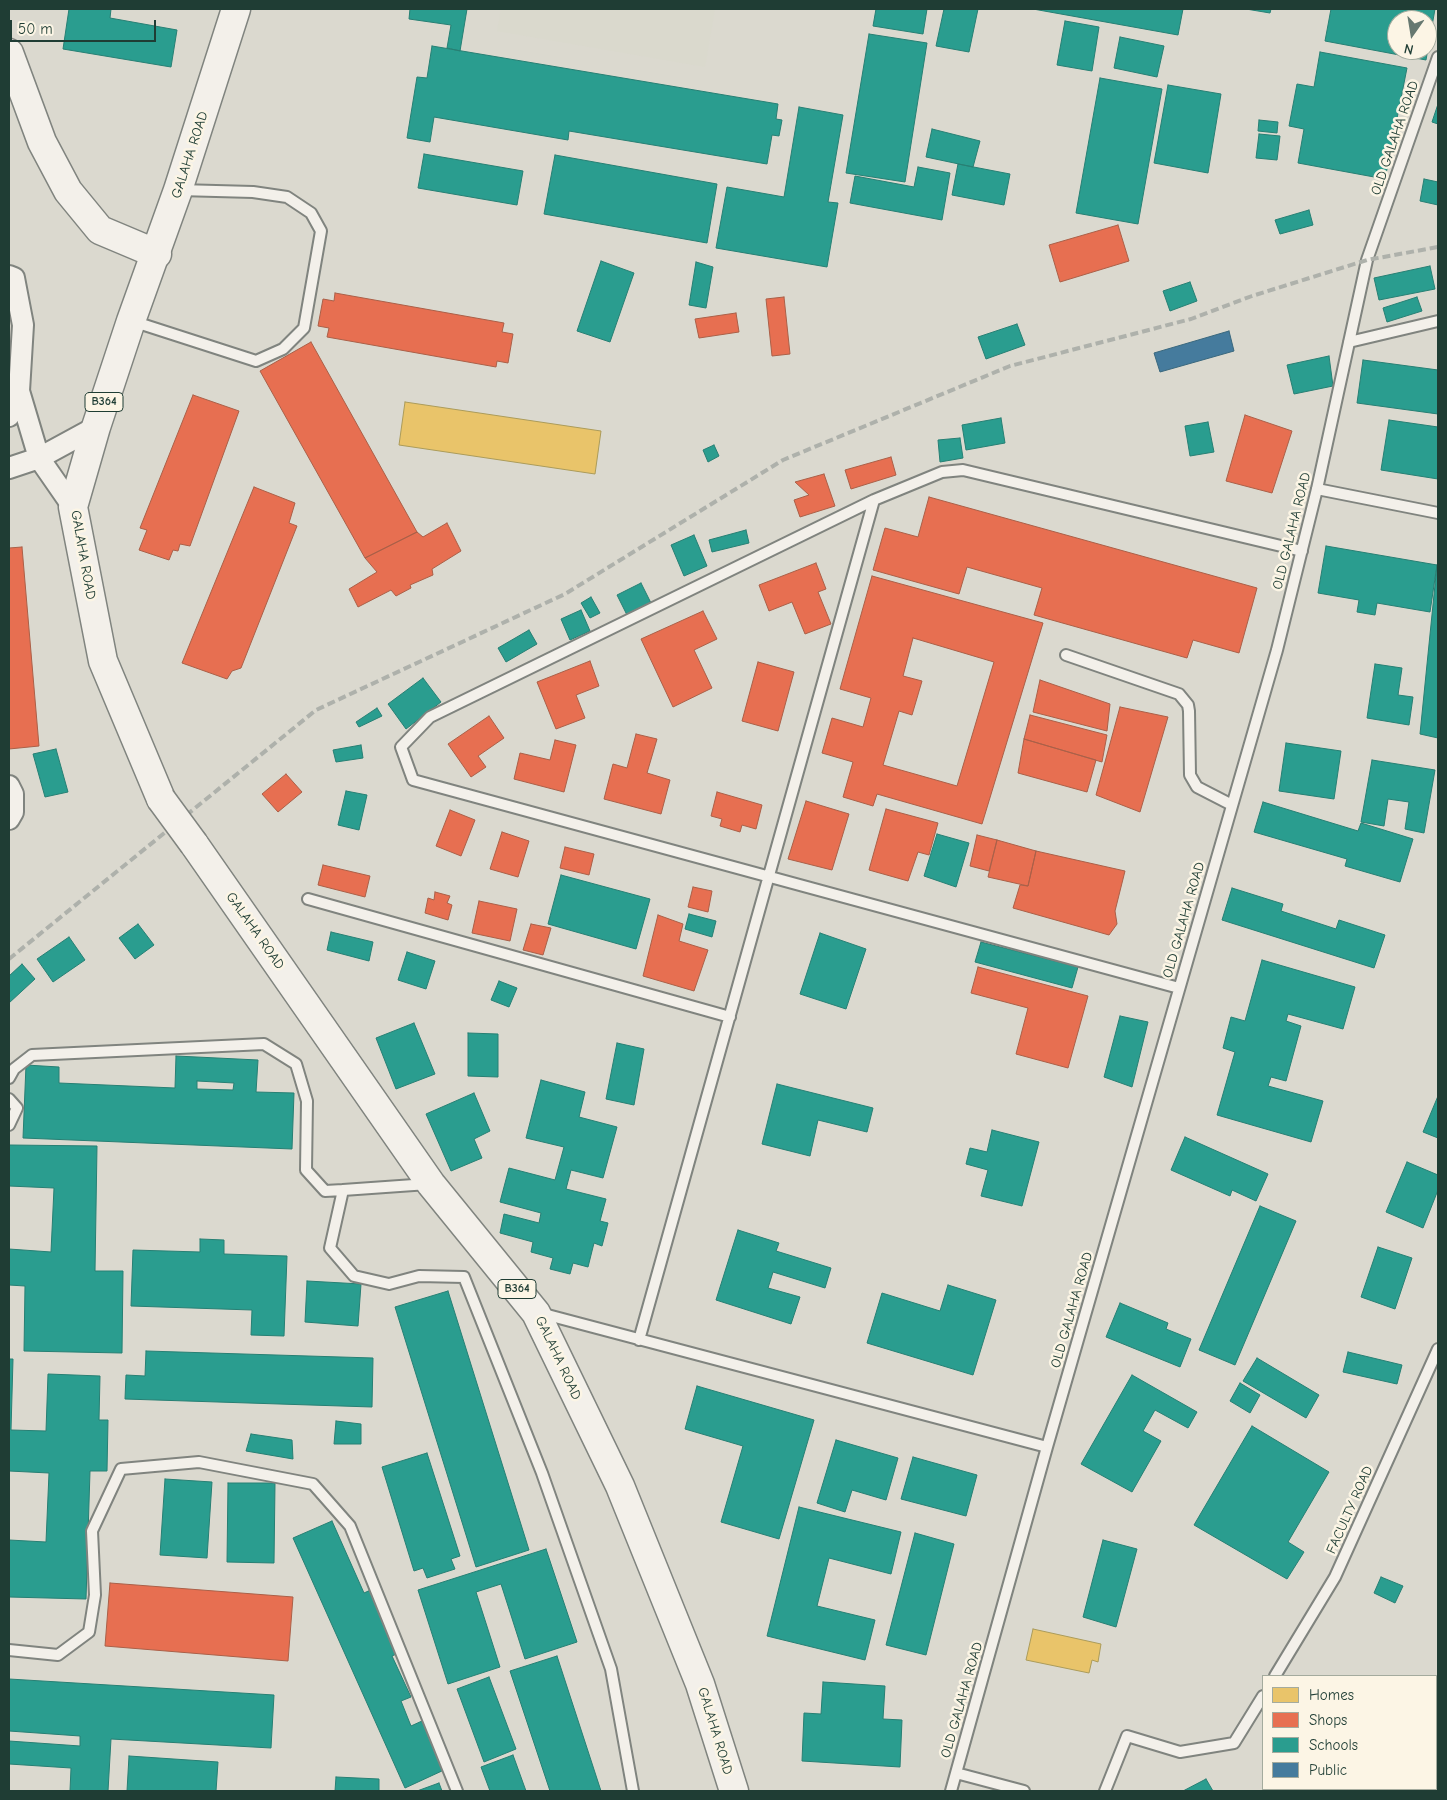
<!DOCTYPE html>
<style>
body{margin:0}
#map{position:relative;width:1447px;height:1800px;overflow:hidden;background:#eae7df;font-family:"Comic Neue",sans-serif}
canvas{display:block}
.frame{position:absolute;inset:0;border:10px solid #1f3d34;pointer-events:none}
.legend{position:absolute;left:1262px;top:1675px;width:175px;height:115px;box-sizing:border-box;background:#fcf5e5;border:1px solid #a4ab9e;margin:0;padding:6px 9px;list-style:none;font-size:15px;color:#1f3d34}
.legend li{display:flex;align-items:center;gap:10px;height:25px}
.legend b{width:25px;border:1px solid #a4ab9e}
.north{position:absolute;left:1387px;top:10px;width:50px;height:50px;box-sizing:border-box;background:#fcf5e5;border:1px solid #a4ab9e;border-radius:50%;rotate:193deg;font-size:14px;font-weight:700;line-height:20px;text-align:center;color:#1f3d34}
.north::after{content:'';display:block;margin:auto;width:18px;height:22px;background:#667870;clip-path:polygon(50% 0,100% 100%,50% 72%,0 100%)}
.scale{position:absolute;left:10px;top:20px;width:146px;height:22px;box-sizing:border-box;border:2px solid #1f3d34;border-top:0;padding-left:6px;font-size:15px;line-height:18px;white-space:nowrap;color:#1f3d34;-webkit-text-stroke:4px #fcf5e5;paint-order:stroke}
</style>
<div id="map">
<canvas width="1447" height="1800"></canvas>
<div class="frame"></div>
<ul class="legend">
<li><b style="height:14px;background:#e9c46a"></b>Homes</li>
<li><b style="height:14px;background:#e76f51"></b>Shops</li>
<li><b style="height:14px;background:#2a9d8f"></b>Schools</li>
<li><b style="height:14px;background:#457b9d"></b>Public</li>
</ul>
<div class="north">N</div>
<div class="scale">50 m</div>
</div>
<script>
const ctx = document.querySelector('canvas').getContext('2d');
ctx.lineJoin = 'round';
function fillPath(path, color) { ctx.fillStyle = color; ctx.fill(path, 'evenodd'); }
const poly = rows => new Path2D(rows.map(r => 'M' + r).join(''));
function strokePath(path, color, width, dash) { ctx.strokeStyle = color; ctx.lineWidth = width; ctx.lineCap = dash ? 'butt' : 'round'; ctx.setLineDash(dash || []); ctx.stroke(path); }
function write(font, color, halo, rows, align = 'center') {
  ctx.font = font + ' "Comic Neue",sans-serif'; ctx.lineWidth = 5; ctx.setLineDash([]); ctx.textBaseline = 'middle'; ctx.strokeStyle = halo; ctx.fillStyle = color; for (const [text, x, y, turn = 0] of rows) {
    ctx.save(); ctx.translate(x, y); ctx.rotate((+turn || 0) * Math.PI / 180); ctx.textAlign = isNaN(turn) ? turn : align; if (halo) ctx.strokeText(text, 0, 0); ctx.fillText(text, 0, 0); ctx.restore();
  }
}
const built = poly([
 [9,9,1438,9,1438,1791,9,1791],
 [1397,20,1427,20,1427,50,1397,50],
 [1263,1676,1436,1676,1436,1789,1263,1789]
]);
const green = poly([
 [501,9,715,9,705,67,497,31]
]);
const homes = poly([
 [405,402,601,431,595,474,399,445,405,402],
 [1033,1629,1101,1644,1098,1662,1092,1660,1089,1673,1026,1660,1033,1629]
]);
const shops = poly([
 [1118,225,1129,261,1060,282,1049,245,1118,225],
 [335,293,504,323,502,332,513,334,508,363,497,361,496,367,327,337,329,328,318,326,323,299,334,301,335,293],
 [784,297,790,354,772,356,766,299,784,297],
 [736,313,739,332,699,338,695,319,736,313],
 [311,342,417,532,365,558,260,371,311,342],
 [193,395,239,411,190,546,180,544,178,551,173,550,169,560,139,550,147,530,140,528,193,395],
 [1245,415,1292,431,1272,493,1226,481,1245,415],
 [891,457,896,475,851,489,845,470,891,457],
 [824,474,835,506,800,517,794,500,809,495,795,482,824,474],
 [254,487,295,503,289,523,297,526,241,668,232,671,227,679,182,663,254,487],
 [929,497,1257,588,1239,653,1193,640,1187,658,1034,615,1042,588,967,567,959,594,873,570,885,528,918,537,929,497],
 [447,523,461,551,432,569,433,575,410,585,411,588,396,596,391,590,358,607,349,589,377,572,365,558,417,532,423,537,447,523],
 [22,547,39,746,9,749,9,548,22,547],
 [816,563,826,589,818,592,831,624,805,634,792,602,769,611,759,585,816,563],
 [872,576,1043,623,982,824,877,794,873,806,843,797,853,762,822,753,832,718,863,727,871,698,840,689,872,576],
 [913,638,994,662,957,786,883,765,899,711,912,715,922,681,903,676,913,638],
 [703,611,717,639,694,650,712,688,673,707,641,639,703,611],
 [590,661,599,686,576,695,585,718,556,729,537,682,590,661],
 [758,662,794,672,778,731,742,721,758,662],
 [1040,680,1110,704,1107,731,1033,712,1040,680],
 [1120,707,1168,717,1140,812,1096,795,1120,707],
 [1030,715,1107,735,1102,762,1024,739,1030,715],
 [489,716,504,738,478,756,486,767,471,777,448,744,489,716],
 [636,734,657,739,647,773,670,780,661,814,604,799,613,764,627,768,636,734],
 [1024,739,1096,760,1087,792,1018,773,1024,739],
 [555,740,576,745,564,792,514,779,520,753,550,760,555,740],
 [286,774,302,792,278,812,262,794,286,774],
 [717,792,762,805,756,829,742,825,740,832,720,826,722,819,711,816,717,792],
 [806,801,849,814,832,870,788,859,806,801],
 [886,809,938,823,929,855,918,852,908,881,869,870,886,809],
 [450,810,475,820,461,856,436,846,450,810],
 [502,832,529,841,518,877,490,869,502,832],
 [977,835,997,840,989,871,970,866,977,835],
 [997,840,1036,851,1028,886,988,877,997,840],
 [565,847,594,854,589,875,560,868,565,847],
 [1036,851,1125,871,1115,911,1117,924,1109,935,1013,908,1020,885,1028,886,1036,851],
 [323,865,370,876,365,897,318,885,323,865],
 [693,887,712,891,708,912,688,907,693,887],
 [435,892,450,896,447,903,452,905,448,920,425,913,428,898,434,900,435,892],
 [479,901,517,909,510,941,472,933,479,901],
 [658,915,683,924,679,941,708,950,694,991,643,976,658,915],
 [531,924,551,928,543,955,523,950,531,924],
 [978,967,1088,996,1068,1068,1016,1054,1028,1008,971,993,978,967],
 [110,1583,293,1597,288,1661,105,1646,110,1583]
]);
const schools = poly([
 [69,9,111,9,110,18,177,30,171,67,63,49,69,9],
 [410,9,467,9,460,51,447,48,451,25,409,19,410,9],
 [876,9,927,9,923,34,873,26,876,9],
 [944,9,978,9,969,52,936,46,944,9],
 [1033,9,1183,9,1178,35,1033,9],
 [1246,9,1271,9,1270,13,1246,9],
 [1331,9,1435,9,1426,60,1325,41,1331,9],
 [1397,20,1427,20,1427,50,1397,50,1397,20],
 [1065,21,1099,27,1092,71,1057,65,1065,21],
 [869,34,927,43,905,182,846,173,869,34],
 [1120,37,1164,46,1157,77,1114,68,1120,37],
 [432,46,778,104,776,119,782,120,779,136,772,135,767,164,569,131,568,140,434,117,430,142,407,138,417,77,427,78,432,46],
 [1320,52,1407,68,1385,179,1298,163,1304,129,1289,126,1297,84,1314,87,1320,52],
 [1100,78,1162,89,1138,224,1076,213,1100,78],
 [1168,85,1221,94,1208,173,1154,163,1168,85],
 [1438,104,1438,124,1432,122,1438,104],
 [799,107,843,115,828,202,838,203,827,267,716,248,727,187,784,197,799,107],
 [1259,120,1278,122,1277,133,1258,131,1259,120],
 [932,129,980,141,973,167,926,157,932,129],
 [1259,134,1280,136,1277,160,1256,158,1259,134],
 [424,154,523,171,517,205,418,188,424,154],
 [555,155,717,184,707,243,544,214,555,155],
 [958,164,1010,174,1004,205,952,195,958,164],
 [918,167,950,173,942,220,850,203,855,176,914,187,918,167],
 [1424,179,1438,182,1438,205,1420,201,1424,179],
 [1309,210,1313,225,1280,234,1275,220,1309,210],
 [601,261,634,273,610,342,577,331,601,261],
 [696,262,713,267,706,308,689,305,696,262],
 [1430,266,1435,289,1379,300,1374,278,1430,266],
 [1190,282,1197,301,1170,311,1163,291,1190,282],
 [1417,297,1422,311,1387,322,1383,308,1417,297],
 [1017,324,1025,345,986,359,978,337,1017,324],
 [1329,356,1333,386,1294,394,1287,365,1329,356],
 [1363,360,1438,370,1438,414,1357,403,1363,360],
 [1001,418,1005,443,966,450,962,425,1001,418],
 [1389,420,1438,427,1438,479,1381,470,1389,420],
 [1208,422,1214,452,1190,456,1185,426,1208,422],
 [960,438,963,458,940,462,938,440,960,438],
 [714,445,719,456,708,462,703,450,714,445],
 [746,530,749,543,712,552,709,540,746,530],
 [694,535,707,566,684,576,671,545,694,535],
 [1326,546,1437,565,1430,612,1377,603,1375,615,1357,612,1359,600,1318,593,1326,546],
 [1437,565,1438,565,1438,738,1420,734,1437,565],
 [641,583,651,603,627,615,617,595,641,583],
 [591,597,600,613,590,618,581,603,591,597],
 [581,610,590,631,570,640,561,619,581,610],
 [529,630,537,644,506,662,498,648,529,630],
 [1375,664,1402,668,1398,695,1413,697,1409,725,1367,718,1375,664],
 [423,678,441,702,406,729,388,704,423,678],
 [377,708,382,716,359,727,356,722,377,708],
 [1286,743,1341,751,1334,799,1279,791,1286,743],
 [361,745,363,758,336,762,333,750,361,745],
 [56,749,68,792,45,797,33,754,56,749],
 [1372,760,1435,770,1424,833,1405,829,1409,802,1388,799,1384,826,1361,822,1372,760],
 [346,791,367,795,359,830,338,825,346,791],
 [1263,802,1358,831,1361,823,1413,839,1400,882,1345,866,1347,859,1254,832,1263,802],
 [937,834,969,843,956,887,924,876,937,834],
 [561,875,650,899,636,949,548,924,561,875],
 [1232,888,1283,904,1281,911,1336,929,1339,920,1385,935,1374,968,1222,920,1232,888],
 [689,914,716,921,712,937,685,929,689,914],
 [138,924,154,945,135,959,119,938,138,924],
 [331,932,373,942,369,961,327,950,331,932],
 [820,933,866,949,846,1009,800,994,820,933],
 [69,937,85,960,53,982,37,959,69,937],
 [981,942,1078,967,1072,988,975,962,981,942],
 [407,952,435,961,426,989,398,980,407,952],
 [1262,960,1355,987,1343,1029,1288,1014,1286,1021,1301,1026,1286,1081,1271,1077,1268,1086,1323,1101,1311,1142,1217,1115,1235,1052,1223,1048,1231,1017,1245,1021,1262,960],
 [22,964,35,979,9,1003,9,976,22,964],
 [499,981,517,988,509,1007,491,1000,499,981],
 [1120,1016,1148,1022,1132,1087,1104,1077,1120,1016],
 [414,1023,435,1074,396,1089,376,1038,414,1023],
 [468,1033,498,1034,498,1077,468,1076,468,1033],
 [617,1043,644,1049,634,1105,606,1099,617,1043],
 [176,1056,258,1060,256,1092,294,1093,292,1149,23,1138,26,1065,59,1067,59,1083,175,1088,176,1056],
 [197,1081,234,1083,233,1090,197,1089,197,1081],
 [541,1080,585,1092,579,1117,617,1127,603,1178,571,1170,566,1189,606,1199,600,1221,608,1223,602,1246,594,1243,588,1267,573,1263,570,1274,550,1269,553,1258,531,1252,533,1242,500,1233,504,1214,539,1223,541,1213,500,1202,509,1168,555,1180,564,1147,526,1138,541,1080],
 [777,1084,873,1108,867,1132,818,1120,810,1156,762,1144,777,1084],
 [474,1093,490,1131,474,1139,482,1158,451,1171,426,1114,474,1093],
 [1438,1096,1438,1138,1423,1132,1438,1096],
 [992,1130,1039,1142,1022,1206,981,1196,988,1170,966,1164,970,1148,987,1152,992,1130],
 [1185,1137,1268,1174,1256,1201,1232,1190,1230,1196,1171,1170,1185,1137],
 [9,1145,97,1146,95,1271,123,1271,122,1353,24,1351,25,1286,9,1285,9,1249,51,1252,54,1188,9,1186,9,1145],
 [1407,1162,1438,1175,1438,1190,1423,1228,1386,1212,1407,1162],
 [1260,1206,1296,1221,1235,1365,1199,1350,1260,1206],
 [738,1230,779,1243,776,1251,831,1268,825,1288,773,1272,768,1288,800,1297,791,1324,716,1300,738,1230],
 [200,1239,224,1240,224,1254,287,1256,284,1336,251,1335,252,1310,131,1306,133,1250,200,1252,200,1239],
 [1378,1247,1412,1258,1395,1309,1361,1297,1378,1247],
 [307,1281,361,1284,358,1326,305,1322,307,1281],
 [948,1285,996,1300,973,1375,867,1343,882,1293,940,1311,948,1285],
 [448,1291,529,1550,476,1567,395,1307,448,1291],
 [1120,1303,1168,1323,1166,1329,1191,1339,1180,1367,1106,1337,1120,1303],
 [146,1351,373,1358,372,1407,125,1399,126,1375,145,1376,146,1351],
 [1348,1352,1402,1365,1397,1384,1343,1372,1348,1352],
 [1257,1358,1319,1395,1306,1418,1243,1381,1257,1358],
 [9,1359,13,1359,11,1430,46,1431,48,1374,100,1376,99,1420,108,1420,107,1471,90,1471,86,1599,9,1597,9,1540,46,1542,49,1473,9,1471,9,1359],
 [1132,1375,1197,1412,1188,1428,1155,1410,1143,1431,1161,1441,1132,1492,1081,1464,1132,1375],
 [1240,1383,1260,1395,1250,1413,1230,1401,1240,1383],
 [697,1386,814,1420,779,1539,721,1522,743,1446,685,1429,697,1386],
 [336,1421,361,1424,361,1444,334,1444,336,1421],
 [1252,1426,1329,1472,1288,1542,1304,1552,1287,1579,1194,1525,1252,1426],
 [251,1434,292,1440,293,1459,246,1451,251,1434],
 [836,1440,898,1458,886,1500,852,1490,845,1512,817,1503,836,1440],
 [427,1453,460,1556,451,1559,455,1569,427,1578,423,1568,414,1571,382,1467,427,1453],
 [913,1457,977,1475,966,1516,901,1499,913,1457],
 [165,1479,212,1482,207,1558,160,1555,165,1479],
 [228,1483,275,1483,274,1563,227,1562,228,1483],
 [799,1507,901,1532,891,1574,829,1558,817,1606,875,1620,865,1660,767,1636,799,1507],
 [332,1521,364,1593,375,1588,403,1651,392,1656,411,1697,401,1701,411,1726,422,1721,444,1770,405,1788,293,1538,332,1521],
 [915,1533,954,1544,926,1655,886,1645,915,1533],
 [1103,1540,1137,1549,1116,1627,1083,1617,1103,1540],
 [546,1549,577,1642,525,1659,501,1584,476,1592,500,1667,448,1684,418,1590,546,1549],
 [1381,1577,1403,1586,1395,1603,1374,1593,1381,1577],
 [557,1656,601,1791,550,1791,510,1671,557,1656],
 [489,1677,516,1749,484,1762,457,1689,489,1677],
 [9,1679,274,1695,271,1748,111,1739,108,1791,70,1791,71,1768,9,1764,9,1741,80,1746,80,1736,9,1731,9,1679],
 [823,1682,885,1686,883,1719,902,1720,900,1767,802,1761,804,1713,821,1714,823,1682],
 [513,1755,526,1791,490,1791,481,1767,513,1755],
 [129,1756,218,1762,216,1791,127,1791,129,1756],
 [336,1777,379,1779,379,1791,335,1791,336,1777],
 [1206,1779,1213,1791,1183,1791,1206,1779],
 [439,1783,442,1791,417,1791,439,1783]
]);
const public = poly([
 [1229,331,1234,351,1160,372,1154,353,1229,331]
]);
const lane = poly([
 [132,321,256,361,283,349,304,328,321,231,311,213,287,197,253,192,179,190],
 [1349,342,1438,321],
 [1317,489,1438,513],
 [1066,655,1179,694,1188,705,1189,711,1190,775,1197,787,1232,805],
 [308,899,730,1017],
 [1179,988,413,780,401,747,430,717,874,500,942,472,963,470,1302,551],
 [9,1078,14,1069,32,1055,264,1044,296,1064,307,1101,306,1170,325,1191,343,1190],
 [9,1099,17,1108,9,1125],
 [428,1184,343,1190,330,1248,354,1276,389,1284,419,1276,464,1277,542,1473,611,1669,633,1791],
 [540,1313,1047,1447],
 [639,1340,874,500],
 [9,1650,58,1655,89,1632,95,1595,92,1531,121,1469,199,1462,313,1484,350,1526,457,1791],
 [1275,1676,1335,1577,1438,1349],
 [956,1773,1024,1791],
 [951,1791,1047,1447,1277,650,1317,489,1367,260,1438,57],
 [1105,1791,1127,1736,1180,1752,1234,1743,1263,1696]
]);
const street = poly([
 [9,276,14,278,23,325,19,391,9,416],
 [19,391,39,458,73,507],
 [9,468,39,458,96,427],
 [9,786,13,794,13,812,9,819]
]);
const secondary = poly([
 [9,53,42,142,68,191,100,230,157,254]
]);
const primary = poly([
 [161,799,103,661,73,507,96,427,131,321,178,190,236,9],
 [194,844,431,1184,536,1313,620,1486,700,1684,734,1791]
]);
const rail = poly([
 [9,959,316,710,565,594,783,460,1010,366,1191,319,1252,296,1367,260,1438,247]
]);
const primaryBridge = poly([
 [161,799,194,844]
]);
const shields = [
 [104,402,38],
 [517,1289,38]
];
const shieldNames = [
 ["B364",104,402],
 ["B364",517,1289]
];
const streetNames = [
 ["OLD GALAHA ROAD",1395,138,-71],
 ["GALAHA ROAD",190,155,-72],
 ["OLD GALAHA ROAD",1292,531,-76],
 ["GALAHA ROAD",83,555,80],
 ["OLD GALAHA ROAD",1184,920,-74],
 ["GALAHA ROAD",255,931,55],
 ["OLD GALAHA ROAD",1072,1310,-74],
 ["GALAHA ROAD",558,1358,65],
 ["FACULTY ROAD",1350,1510,-66],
 ["OLD GALAHA ROAD",962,1700,-74],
 ["GALAHA ROAD",715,1731,73]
];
fillPath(built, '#dbd9cf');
fillPath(green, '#dad9cd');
fillPath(homes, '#e9c46a');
strokePath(homes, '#ac9c5a', 1);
fillPath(shops, '#e76f51');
strokePath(shops, '#ab6048', 1);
fillPath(schools, '#2a9d8f');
strokePath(schools, '#278074', 1);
fillPath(public, '#457b9d');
strokePath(public, '#3a687e', 1);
strokePath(lane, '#80847f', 14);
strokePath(street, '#80847f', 24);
strokePath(secondary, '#80847f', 31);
strokePath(primary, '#80847f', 31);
strokePath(lane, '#f3f0ea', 10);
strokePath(street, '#f3f0ea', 20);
strokePath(secondary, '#f3f0ea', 28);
strokePath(primary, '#f3f0ea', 28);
strokePath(rail, '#aeb1ab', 4, [8, 4]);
strokePath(primaryBridge, '#80847f', 31, []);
strokePath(primaryBridge, '#f3f0ea', 28);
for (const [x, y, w] of shields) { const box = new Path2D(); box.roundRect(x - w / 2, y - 9.5, w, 19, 4); ctx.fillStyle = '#fcf5e5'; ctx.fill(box); strokePath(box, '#1f3d34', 1); }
write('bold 12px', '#1f3d34', null, shieldNames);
write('14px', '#1f3d34', '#fcf5e5', streetNames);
</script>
